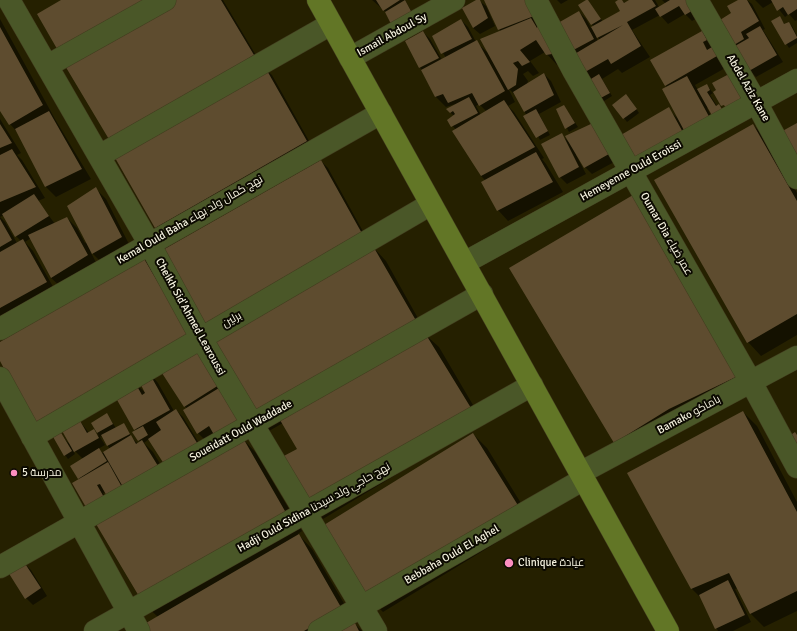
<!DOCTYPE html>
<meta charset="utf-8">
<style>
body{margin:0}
canvas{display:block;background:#252000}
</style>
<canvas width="797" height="631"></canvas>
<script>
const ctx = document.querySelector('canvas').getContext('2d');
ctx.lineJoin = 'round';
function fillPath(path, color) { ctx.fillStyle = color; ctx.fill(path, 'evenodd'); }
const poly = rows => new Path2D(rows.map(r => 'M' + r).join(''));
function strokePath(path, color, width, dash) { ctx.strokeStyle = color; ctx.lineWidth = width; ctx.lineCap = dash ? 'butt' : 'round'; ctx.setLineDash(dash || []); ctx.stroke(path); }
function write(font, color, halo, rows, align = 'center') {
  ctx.font = font + ' Signika,Cairo,sans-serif'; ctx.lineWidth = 4; ctx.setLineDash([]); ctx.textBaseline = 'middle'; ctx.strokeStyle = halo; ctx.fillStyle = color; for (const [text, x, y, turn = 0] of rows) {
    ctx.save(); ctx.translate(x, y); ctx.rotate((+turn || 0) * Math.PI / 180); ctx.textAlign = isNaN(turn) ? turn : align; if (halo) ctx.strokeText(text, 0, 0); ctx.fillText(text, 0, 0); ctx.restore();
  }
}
const shadow = poly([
 [63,0,223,0,260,62],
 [372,0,405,0,414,16,387,13],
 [478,0,486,6,495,26,480,34,473,28],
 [485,0,529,0,540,23,536,24,567,63,557,65,545,52,530,61,539,73,533,76,528,71,523,74,528,81,527,84,544,74,551,81,561,102,539,114,550,135,540,140,516,96,508,88,515,102,508,106,514,112,544,158,542,159,546,164,563,192,508,221,498,210,486,181,481,176,456,130,448,120,454,116,447,109,455,104,446,107,435,96,420,67,423,32,430,39,442,60,446,58,433,36,461,20,468,27,476,42,487,52,501,32],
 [479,104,487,112,481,115,476,106],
 [557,0,568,0,561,4],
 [587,0,603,22,622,12,620,0,625,3,631,0,655,0,659,7,666,4,662,0,691,0,701,16,692,21,685,14,668,24,660,15,632,30,650,57,622,73,618,69,602,79,612,96,601,103,569,58,579,12,586,19,591,28,594,27,579,5],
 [595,34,600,40,598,41],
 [740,0,747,0,752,4,765,29,763,30,783,62,756,77,749,70,735,44,733,13],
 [755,0,797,0,797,20,795,21,789,14,785,17,773,2,763,8],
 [779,17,785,25,789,23,792,26,797,36,797,43,789,48,772,21],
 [0,19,55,119,91,179,56,197,46,187,19,134,10,124,0,109],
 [702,32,712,43,727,67,695,85,698,90,707,85,713,93,710,95,717,106,718,105,722,109,726,116,709,107,707,108,718,129,642,177,668,109,677,118,666,86],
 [265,69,272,75,313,148,163,235,156,228,116,157],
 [630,99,639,113,627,122,614,105],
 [564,106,578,127,569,132,557,109],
 [0,119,21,153,17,155,22,160,45,198,38,201,55,224,67,218,77,228,85,243,87,242,96,189,106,199,131,248,103,264,90,251,98,266,62,288,51,278,31,238,25,242,33,251,56,292,0,325,0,217,5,222,17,243,21,241,16,236,4,215,0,217],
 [593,124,616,161,592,174,585,167,577,154,576,155,586,174,567,184,560,177,561,135,569,142],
 [753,125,766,138,797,193,797,335,761,356,748,342],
 [321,161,328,168,370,244,212,334],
 [632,196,753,389,615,442],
 [373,247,386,261,429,338,439,347,483,422,323,519,310,506,298,449,283,423,269,431,256,418],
 [143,258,157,272,247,432,205,440,198,433,187,409,162,372,153,377,158,383,174,411,176,410,183,417,205,453,149,439,144,443,153,452,168,477,106,492,103,493,111,506,79,478,83,459,72,448,75,454,68,459,65,455,53,435,0,360,0,343],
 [142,384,147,394,138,386],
 [117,398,137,431,140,442,138,444,132,438,124,424,116,428,107,415,92,423,99,436,93,430,89,433,79,420],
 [62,430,70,442,68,443,59,431],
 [101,436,110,449,102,453,98,449,105,445,100,437],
 [743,412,757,426,797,502,797,611,764,627,751,614,738,588,735,589,751,622,733,631,718,631,702,599,692,589,628,474],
 [473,434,487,448,532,521,383,612,370,599],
 [243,439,256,453,302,531,298,534,312,549,355,622,354,623,362,631,151,631,158,617,143,603],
 [24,563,31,570,47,596,33,605,26,598]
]);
const building = poly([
 [61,0,152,0,60,54,37,14],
 [170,0,221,0,254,55,110,141,64,64],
 [376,0,400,0,383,11],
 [405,0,412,13,391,24,385,12],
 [476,0,480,0,488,18,473,28,462,8],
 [484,0,526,0,534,16,498,30],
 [586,0,588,0,601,19,591,25,578,5],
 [618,0,622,0,624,3,629,0,652,0,656,6,627,22,641,46,611,64,608,59,578,76,568,58,623,25,597,38,591,27,620,11,615,2],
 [670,0,689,0,695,9,685,15,679,6,660,17,655,9],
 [738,0,747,0,759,21,741,32,744,39,734,45,720,20,731,13,727,6],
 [771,0,797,0,797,9,788,15,783,7,777,11],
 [579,11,594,39,566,54,551,27],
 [780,16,784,24,789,22,797,37,797,38,785,45,771,21],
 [531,18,537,28,539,22,558,53,546,55,536,40,520,50,530,62,522,66,518,61,513,63,518,69,516,85,508,90,480,39],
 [461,19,472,39,441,54,432,36],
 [760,26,777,55,749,71,735,46,749,38,746,34],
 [0,27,43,105,9,125,0,111],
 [423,31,439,58,419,68,405,41],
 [702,31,707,40,703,42,707,50,712,47,717,56,665,86,650,60],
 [477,40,505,91,479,106,472,93,448,103,443,94,435,97,421,70],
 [265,67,307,141,155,228,114,156],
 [544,73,554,95,524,112,513,92],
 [599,74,610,93,597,100,586,82],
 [729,74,746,102,728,112,724,105,721,106,713,92,716,90,712,83],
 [687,76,712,122,687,136,662,89],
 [707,84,710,90,707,92,716,106,719,104,724,113,714,119,697,89],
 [626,94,637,109,623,119,612,105],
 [469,97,478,113,451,127,447,120,455,114,453,111,450,113,446,109],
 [504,100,535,147,481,176,452,131],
 [564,105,575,123,565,129,556,109],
 [669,107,685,136,631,167,614,139],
 [536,109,548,131,536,138,523,116],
 [49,111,82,169,45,187,15,129],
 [593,123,609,154,584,168,565,136],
 [797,123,797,169,777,134],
 [0,124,12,143,0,148],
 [753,124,797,201,797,314,747,343,654,180],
 [562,133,579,167,559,178,541,144],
 [12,149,36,187,0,202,0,155],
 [536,152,553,182,497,211,481,182],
 [321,160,364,237,204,328,161,251],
 [96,187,122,237,92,254,67,206],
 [34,194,49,216,15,237,2,214],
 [633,195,740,375,669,409,614,443,509,268],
 [67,217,88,255,51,278,28,235],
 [0,219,12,240,0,247],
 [23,239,47,282,0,308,0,252],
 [373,246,418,324,255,418,210,341],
 [143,257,189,335,34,425,0,361,0,342],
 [425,333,471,408,309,506,280,458,297,449,280,420],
 [195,348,219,385,184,407,160,370],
 [148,371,170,410,134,430,112,391,133,379,142,395,145,393,137,377],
 [219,388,241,425,217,440,209,426,197,434,183,410],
 [176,409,199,446,166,467,148,439,161,430,156,422],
 [743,411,797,512,797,591,750,614,729,573,691,589,627,473],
 [107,413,113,424,97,433,91,423],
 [79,419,87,433,94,429,99,438,74,452,61,429],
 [124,423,130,434,107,446,101,435],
 [143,426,148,435,138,441,132,432],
 [60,431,72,451,64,456,52,435],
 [795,432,797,435,797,454,785,439],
 [473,433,519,507,369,599,324,525],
 [131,435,136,444,142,440,158,466,123,487,103,452],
 [243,438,289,518,143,603,96,524],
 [99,448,107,461,78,479,70,466],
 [108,462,123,489,108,498,100,484,97,485,105,499,87,509,72,483],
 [299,534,342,609,304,631,150,631,146,623],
 [24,562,41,588,25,599,8,572],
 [728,580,745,615,715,629,699,595],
 [354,621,359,631,337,631]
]);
const street = poly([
 [9,0,149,243,201,338,376,631],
 [536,0,573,70,751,382,797,467],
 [697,0,756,102,797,178],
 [350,58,454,0],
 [47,66,165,0],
 [99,156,331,24],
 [464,263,797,80],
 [0,329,381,113],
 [0,378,139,631],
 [32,437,431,204],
 [580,473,797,357],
 [0,567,482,294],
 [95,631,532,385],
 [319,631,584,479]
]);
const secondary = poly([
 [318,0,668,631]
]);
const markers = [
 [14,473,4,"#fd8ec0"],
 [509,563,5,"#fd8ec0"]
];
const streetNames = [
 ["Ismail Abdoul Sy",392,35,-29],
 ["Abdel Aziz Kane",748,88,60],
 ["Hemeyenne Ould Eroissi",631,171,-29],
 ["Kemal Ould Baha نهج كمال ولد بهاء",190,220,-30],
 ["Oumar Dia عمر ضياء",666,234,60],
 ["Cheikh Sid'Ahmed Learoussi",190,317,61],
 ["برلين",232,320,-30],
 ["Bamako باماكو",689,415,-28],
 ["Soueidatt Ould Waddade",241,431,-29],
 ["Hadji Ould Sidina نهج حاجي ولد سيدنا",314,508,-29],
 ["Bebbaha Ould El Aghel",452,555,-30]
];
const poiNames = [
 ["مدرسة 5",22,473],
 ["Clinique عيادة",518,563]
];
fillPath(shadow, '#0007');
fillPath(building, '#5e4c2f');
strokePath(street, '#423d1f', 23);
strokePath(secondary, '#423d1f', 23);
strokePath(street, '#4a5728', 22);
strokePath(secondary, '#627626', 22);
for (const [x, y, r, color] of markers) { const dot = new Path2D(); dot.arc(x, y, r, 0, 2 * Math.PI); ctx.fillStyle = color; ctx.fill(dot); strokePath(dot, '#0c0a01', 1.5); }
write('11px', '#f5f2df', '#0c0a01', streetNames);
write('11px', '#f5f2df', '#0c0a01', poiNames, 'left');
</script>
